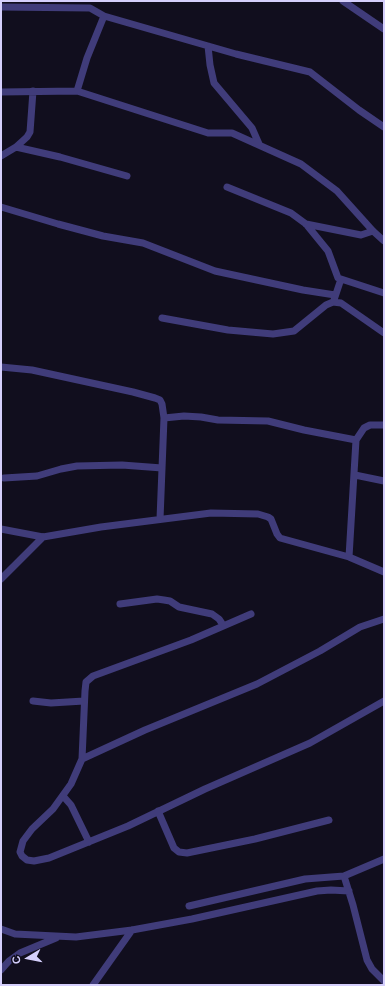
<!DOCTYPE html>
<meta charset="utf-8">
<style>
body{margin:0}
#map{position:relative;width:385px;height:986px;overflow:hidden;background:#110e1e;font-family:Helvetica,sans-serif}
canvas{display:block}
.frame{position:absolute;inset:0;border:2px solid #d5cffc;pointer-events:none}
.north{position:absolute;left:8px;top:938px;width:40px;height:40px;-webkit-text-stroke:3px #110e1e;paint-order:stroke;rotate:260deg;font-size:11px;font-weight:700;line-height:16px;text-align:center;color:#d5cffc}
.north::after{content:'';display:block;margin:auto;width:14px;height:18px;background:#d5cffc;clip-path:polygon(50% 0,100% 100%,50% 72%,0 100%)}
</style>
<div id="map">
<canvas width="385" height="986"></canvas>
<div class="frame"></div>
<div class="north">С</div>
</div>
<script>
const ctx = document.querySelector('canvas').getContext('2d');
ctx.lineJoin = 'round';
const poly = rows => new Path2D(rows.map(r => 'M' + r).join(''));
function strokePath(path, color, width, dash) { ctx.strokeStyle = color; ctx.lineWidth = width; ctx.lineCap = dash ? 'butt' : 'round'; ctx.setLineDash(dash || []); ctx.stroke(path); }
const minor = poly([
 [343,1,384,29],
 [1,7,90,8,104,16,236,54,310,72,359,110,384,127],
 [208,46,210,65,214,83,252,128,259,144],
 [77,91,87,58,104,16],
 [1,92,77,91,208,133,232,133,301,164,337,191,373,231,384,241],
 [16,147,60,157,127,176],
 [1,156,16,147,27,137,30,132,33,91],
 [227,187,291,213,306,224,328,251,338,278,384,293],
 [1,207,58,224,103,236,143,243,215,271,303,290,335,295],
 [306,224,361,235,373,231],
 [334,300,341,279],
 [162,318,228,330,273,334,294,331,326,305,333,302,341,303,384,333],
 [1,367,32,370,133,392,155,398,160,400,162,404,164,418,160,519],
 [164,418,184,416,201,417,218,420,268,421,304,430,356,440],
 [355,475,384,481],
 [4,478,37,476,61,469,77,466,122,465,162,468],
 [1,529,43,537,101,527,211,513,258,514,268,517,271,519,277,534,280,538,349,557,356,440,364,428,370,425,384,425],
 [349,557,384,572],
 [1,579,43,537],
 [120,604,157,599,164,600,170,601,179,607,212,614,219,619,223,625],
 [251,614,191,640,93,676,86,682,85,691,82,759,71,784,53,809,32,829,23,841,20,852,22,856,27,860,34,861,49,858,128,826,205,789,310,743,384,701],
 [33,701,51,703,84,701],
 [82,759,145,730,257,684,320,651,360,627,384,619],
 [63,796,71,805,89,842],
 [158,811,174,848,179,852,187,853,255,839,329,820],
 [344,876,353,905,367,960,372,969,384,981],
 [189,906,305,879,344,876,384,859],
 [1,929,15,934,76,937,132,930,192,919,317,891,331,890,349,891],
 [1,970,9,961,20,953,56,938],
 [93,985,132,930]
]);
strokePath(minor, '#403c7a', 7);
</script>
